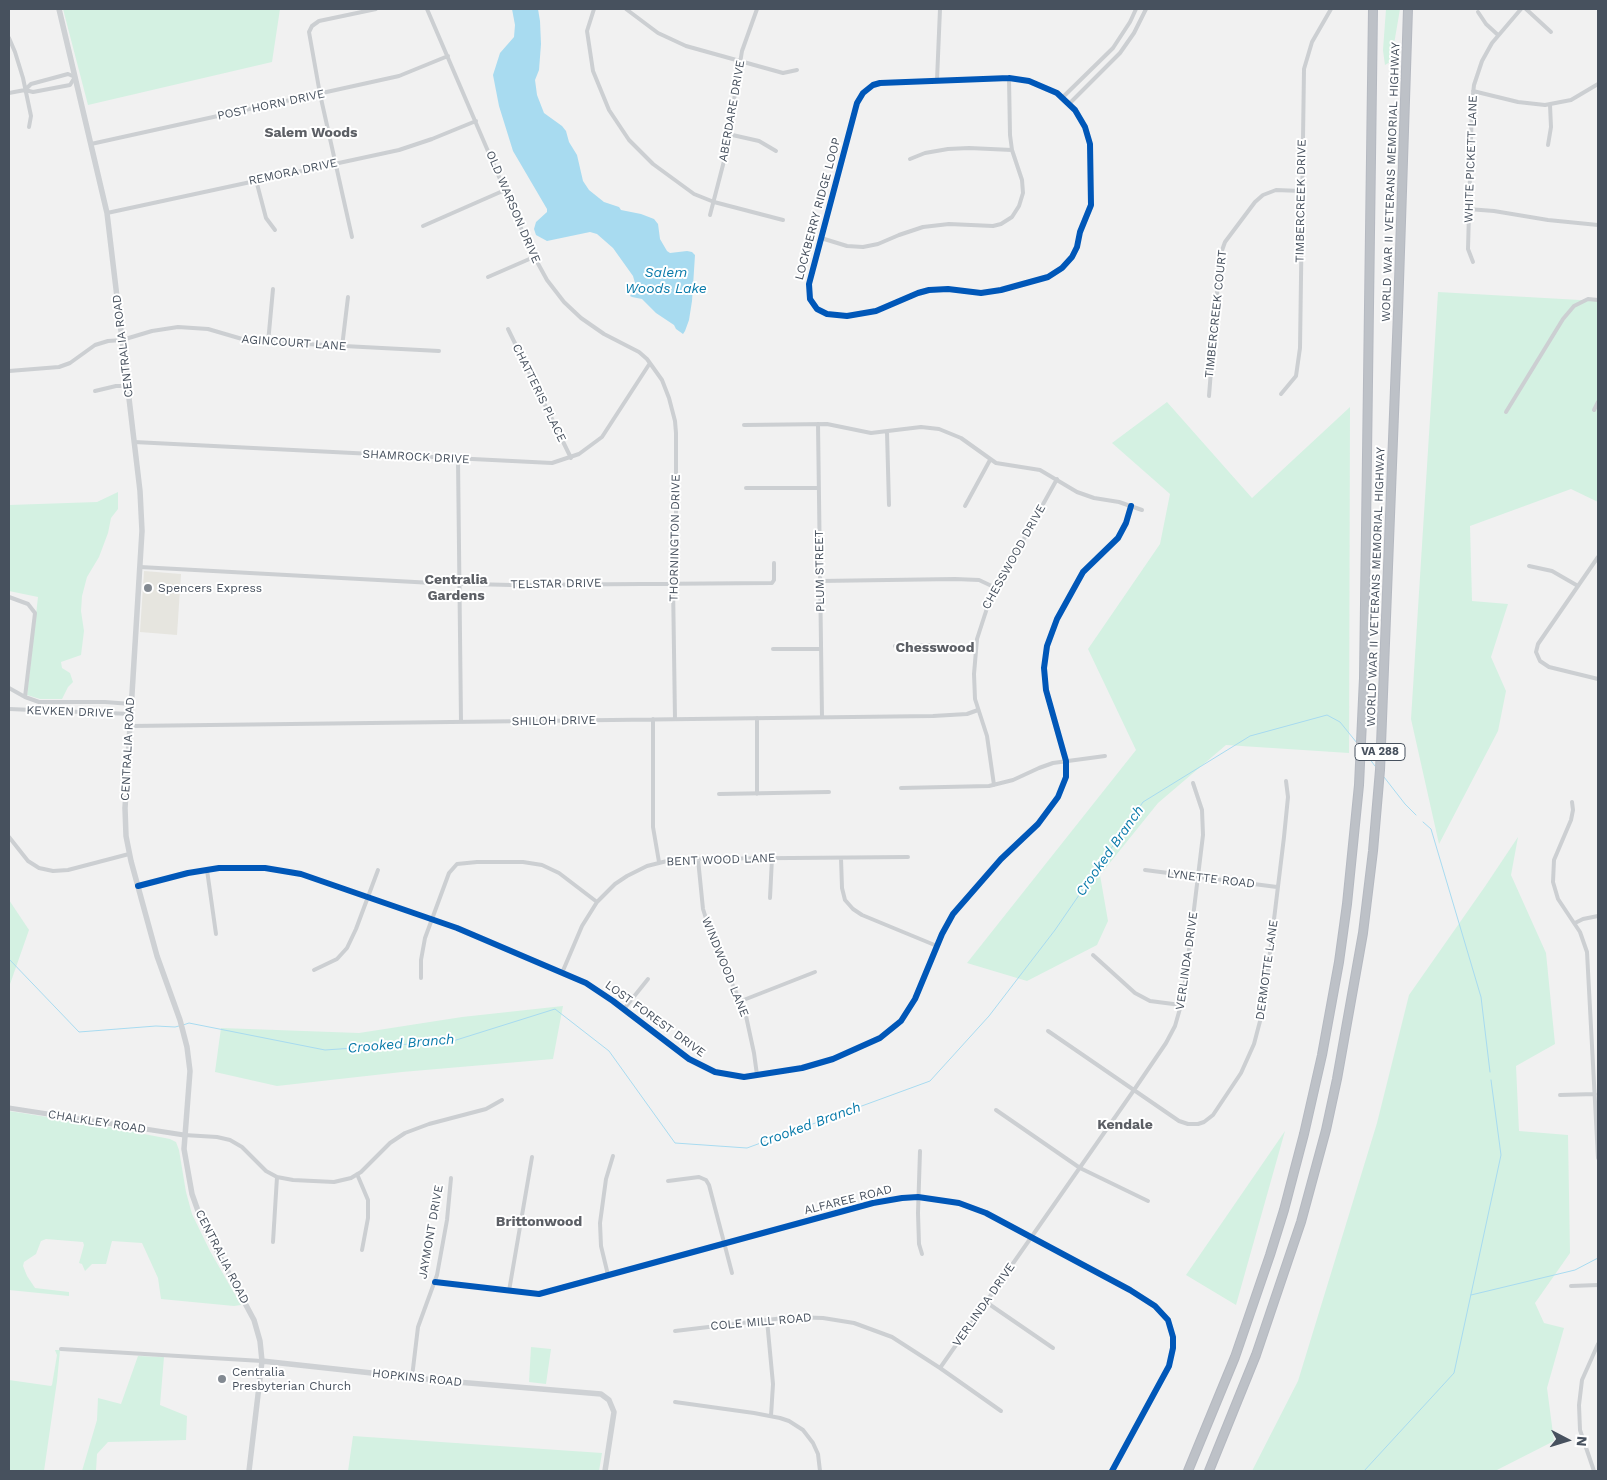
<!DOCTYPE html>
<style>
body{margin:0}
#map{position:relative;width:1607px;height:1480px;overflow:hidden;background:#f1f1f1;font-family:"Work Sans",sans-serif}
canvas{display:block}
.frame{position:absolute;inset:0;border:10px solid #47515e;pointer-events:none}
.north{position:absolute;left:1542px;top:1415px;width:50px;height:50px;-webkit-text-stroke:4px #fff;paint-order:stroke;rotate:95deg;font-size:14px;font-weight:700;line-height:20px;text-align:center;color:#47515e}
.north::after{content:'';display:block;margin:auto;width:18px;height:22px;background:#47515e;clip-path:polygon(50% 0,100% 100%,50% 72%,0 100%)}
</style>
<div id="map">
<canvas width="1607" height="1480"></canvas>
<div class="frame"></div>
<div class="north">N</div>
</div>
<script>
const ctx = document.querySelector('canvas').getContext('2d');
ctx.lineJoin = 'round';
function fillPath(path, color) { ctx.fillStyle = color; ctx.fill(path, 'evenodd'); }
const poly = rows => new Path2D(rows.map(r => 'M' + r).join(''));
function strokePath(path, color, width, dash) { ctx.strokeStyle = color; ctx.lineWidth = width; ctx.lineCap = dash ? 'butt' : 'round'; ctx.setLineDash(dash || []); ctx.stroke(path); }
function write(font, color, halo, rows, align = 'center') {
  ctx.font = font + ' "Work Sans",sans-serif'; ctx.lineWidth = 4; ctx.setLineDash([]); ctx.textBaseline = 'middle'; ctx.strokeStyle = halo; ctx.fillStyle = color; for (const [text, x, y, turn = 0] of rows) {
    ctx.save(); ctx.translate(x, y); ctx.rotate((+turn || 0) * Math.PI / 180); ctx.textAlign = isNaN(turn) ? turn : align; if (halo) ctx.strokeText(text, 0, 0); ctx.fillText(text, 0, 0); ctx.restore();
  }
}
const commercial = poly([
 [144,571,181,574,177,635,140,632]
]);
const green = poly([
 [63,9,280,9,272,62,88,105],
 [1386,9,1400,9,1393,50,1390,62,1385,65,1383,50],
 [1438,292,1598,301,1598,502,1571,489,1470,526,1472,601,1508,604,1491,657,1506,691,1498,731,1439,844,1411,719],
 [1167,402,1252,498,1350,407,1349,753,1226,745,1158,803,1100,875,1108,921,1097,945,1027,981,967,963,1136,750,1088,649,1160,544,1170,494,1112,443],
 [118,492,118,509,111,518,108,533,99,557,87,577,82,596,81,611,84,631,81,655,61,662,62,668,70,673,73,682,68,687,62,699,40,699,27,695,38,597,9,591,9,505,97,502],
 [1518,837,1511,875,1546,953,1555,1044,1516,1066,1519,1131,1568,1135,1570,1253,1535,1303,1544,1323,1564,1328,1547,1388,1554,1441,1495,1471,1252,1471,1298,1381,1377,1123,1409,995,1486,885],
 [9,900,29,930,9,987],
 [563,1006,553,1059,402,1072,277,1086,215,1072,221,1028,359,1033,462,1017],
 [9,1111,92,1124,170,1139,176,1142,179,1150,186,1192,192,1214,210,1251,241,1305,234,1306,161,1299,158,1278,142,1243,112,1241,106,1264,92,1264,85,1271,82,1264,79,1263,84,1245,83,1242,46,1239,41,1241,36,1254,24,1262,23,1266,27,1276,35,1288,69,1292,69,1296,9,1290],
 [1285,1131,1236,1305,1186,1275],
 [531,1347,551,1349,546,1384,529,1382],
 [55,1350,60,1350,57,1381,44,1471,9,1471,9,1380,51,1386,52,1385,57,1355],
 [138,1356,164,1357,160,1405,187,1416,186,1440,108,1442,97,1454,96,1471,82,1471,97,1420,98,1398,121,1404],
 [353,1436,602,1453,599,1471,348,1471]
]);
const water = poly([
 [512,9,538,9,540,21,541,44,539,70,535,80,537,95,544,113,562,126,566,131,569,142,577,155,583,181,589,190,604,202,619,207,621,210,641,214,654,219,658,224,660,239,667,251,670,253,687,251,692,252,695,255,692,301,689,320,685,331,683,334,676,329,674,325,656,313,642,299,632,297,630,296,634,290,635,283,633,276,613,248,597,234,590,232,547,241,536,235,534,229,536,222,547,212,547,209,513,151,499,106,493,75,500,53,514,37,515,25]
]);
const stream = poly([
 [1366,754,1375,766],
 [1384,777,1405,804,1416,815],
 [1423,822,1431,829,1481,997,1490,1072],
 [9,959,79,1032,156,1026,175,1027,179,1026],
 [183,1025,189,1023,325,1050,453,1041,555,1009,609,1051,675,1143,747,1148,930,1081,989,1016,1055,930,1143,802,1250,736,1327,715,1340,722,1357,743],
 [1471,1295,1575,1270,1598,1258],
 [1364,1471,1454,1373,1501,1155,1491,1080]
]);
const minor = poly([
 [427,9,530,249,547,280,564,302,581,318,604,334,639,352,647,359,662,380,669,398,675,421,676,433,676,529,673,583,675,719],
 [594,9,587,31,593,71,609,110,629,140,653,164,694,194,714,202,783,220],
 [626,9,658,33,686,46,783,73,797,70],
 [1526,9,1551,32],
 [1478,12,1486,24,1498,35],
 [9,38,15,52,23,78,31,116,29,127],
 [1009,78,1029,81,1057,93,1075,110,1085,127,1090,144,1091,205,1080,232,1077,247,1072,257,1062,268,1048,277,1001,290,981,293,948,289,929,290,918,293,876,311,847,316,827,314,817,309,810,299,809,284,857,103,863,93,873,85,880,83,1009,78],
 [937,80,940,9],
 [1473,91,1518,102,1545,105,1571,100,1598,84],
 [9,93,25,90,31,84,68,74,75,77,70,85,33,92,25,90],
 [1063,97,1113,48,1130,22,1136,9],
 [1070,103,1120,53,1134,33,1146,9],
 [728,134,759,141,776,151],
 [91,144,399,76,448,56],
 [1548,145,1551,127,1550,105],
 [910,159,925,153,948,149,969,148,1012,150],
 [256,180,266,218,275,230],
 [1468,209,1494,211,1548,220,1598,225],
 [107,213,399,150,432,139,476,121],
 [710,215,724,161,742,51,757,9],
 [423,226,505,190],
 [352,237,320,94,309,32,312,26,319,21,376,9],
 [821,238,847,246,863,247,878,244,899,235,923,227,949,224,993,226,1001,224,1012,217,1019,206,1023,193,1022,180,1012,150,1010,135,1009,78],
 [1473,262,1468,249,1472,103,1474,85,1482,61,1492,43,1521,9],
 [488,277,534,257],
 [508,329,571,458],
 [268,343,273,289],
 [342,347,348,297],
 [9,371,59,367,70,363,95,345,108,341,122,340,152,331,178,327,208,329,249,341,439,351],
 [95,391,116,386,128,386],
 [1281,394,1296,376,1300,348,1304,69,1312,42,1331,9],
 [1209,396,1220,256,1225,242,1255,202,1263,195,1276,190,1301,191],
 [1594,410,1598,402],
 [1506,412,1563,319,1574,306,1588,299,1598,300],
 [818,424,822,717],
 [744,425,827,424,871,433,921,427,939,429,961,438,996,463,1040,470,1077,492,1094,498,1119,502,1142,510],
 [887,432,889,505],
 [134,442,552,463,579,454,602,437,650,363],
 [458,459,461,722],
 [746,488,819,488],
 [965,506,990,460],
 [1598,557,1538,644,1536,652,1540,661,1549,667,1598,679],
 [1529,566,1552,571,1578,586],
 [140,567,433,583,511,585,772,583,774,580,774,563],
 [820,581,955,579,979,580,996,588],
 [9,597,28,604,35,613,25,697],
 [895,646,942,645,975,649],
 [773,649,821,649],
 [9,688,25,697,39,702,105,702,131,704],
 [9,709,131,714],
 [757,718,757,794],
 [653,719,653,827,659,862],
 [130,726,933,716,967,714,978,710],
 [994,785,987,736,975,699,974,674,977,639,989,602,1057,479],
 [901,788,989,786,1013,780,1039,768,1053,763,1105,756],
 [719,794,829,792],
 [1572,802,1573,810,1571,820,1554,860,1553,882,1558,899,1580,932,1587,952,1598,1158],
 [9,837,28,861,39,868,53,871,68,870,129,854],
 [841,858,842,888,845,900,853,909,862,915,937,946],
 [698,859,703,909,715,947,736,992,746,1016,754,1053,757,1075],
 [207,870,216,934],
 [1145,870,1277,887],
 [138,886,188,873,219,868,265,868,301,874,457,928,586,983,613,1001,689,1059,715,1072,744,1077,802,1068,833,1059,880,1038,901,1021,915,999,942,934,953,914,1001,859,1038,824,1058,797,1066,777,1066,761,1046,690,1044,668,1047,646,1057,619,1083,572,1118,538,1126,523,1131,506],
 [770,898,772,858],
 [1575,923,1583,919,1598,916],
 [1093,955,1135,993,1150,1001,1181,1005],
 [314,970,337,959,347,948,356,929,378,870],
 [562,973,582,926,597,902,615,884,627,876,647,866,675,859,908,857],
 [421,978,421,960,425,938,449,873,457,864,477,862,523,862,542,865,559,873,597,902],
 [741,1001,815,972],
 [624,1009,648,979],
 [1048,1031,1179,1121,1188,1124,1198,1124,1204,1122,1213,1115,1241,1073,1254,1044,1259,1025,1263,1010,1284,837,1288,797,1286,781],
 [1560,1095,1595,1094],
 [996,1110,1080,1168,1148,1201],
 [184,1135,217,1137,230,1140,242,1147,266,1171,277,1177,293,1180,334,1182,351,1178,361,1172,390,1143,405,1133,429,1124,486,1109,502,1100],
 [920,1151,918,1213,919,1244,922,1254],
 [357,1174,368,1200,368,1218,362,1250],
 [668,1181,699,1177,706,1180,709,1185,732,1273],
 [273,1242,277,1177],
 [608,1275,601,1246,600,1223,606,1179,613,1156],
 [435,1282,539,1294,873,1203,902,1198,918,1197,959,1203,986,1213,1130,1290,1155,1306,1168,1320,1173,1337,1173,1348,1169,1366,1112,1471],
 [1571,1286,1598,1285],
 [509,1291,532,1157],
 [986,1302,1053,1348],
 [767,1320,773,1384,771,1416],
 [675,1331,792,1317,823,1318,854,1323,892,1337,940,1368,1001,1411],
 [61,1349,262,1361],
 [940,1368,1134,1090,1166,1043,1175,1026,1181,1005,1186,975,1203,835,1202,810,1193,783],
 [412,1377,418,1327,437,1275,447,1220,451,1178],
 [675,1402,754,1413,780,1418,789,1421,803,1430,813,1443,818,1454,820,1471],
 [1594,1471,1580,1430,1579,1405,1582,1380,1598,1344]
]);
const tertiary = poly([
 [9,1108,184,1135]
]);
const secondary = poly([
 [59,9,107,213,140,491,142,531,125,808,126,836,131,861,157,956,180,1020,187,1047,190,1071,184,1149,192,1194,203,1225,254,1320,260,1341,262,1361,249,1471],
 [262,1361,445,1381,601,1394,609,1400,614,1412,605,1471]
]);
const motorway = poly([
 [1188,1471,1235,1357,1270,1255,1284,1210,1304,1134,1322,1055,1339,962,1347,904,1359,785,1364,678,1373,9],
 [1209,1471,1256,1355,1301,1222,1326,1130,1337,1079,1363,933,1373,851,1380,770,1398,312,1408,9]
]);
const cycleway = poly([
 [1009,78,1029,81,1057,93,1075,110,1085,127,1090,144,1091,205,1080,232,1077,247,1072,257,1062,268,1048,277,1001,290,981,293,948,289,929,290,918,293,876,311,847,316,827,314,817,309,810,299,809,284,857,103,863,93,873,85,880,83,1009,78],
 [138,886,188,873,219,868,265,868,301,874,457,928,586,983,613,1001,689,1059,715,1072,744,1077,802,1068,833,1059,880,1038,901,1021,915,999,942,934,953,914,1001,859,1038,824,1058,797,1066,777,1066,761,1046,690,1044,668,1047,646,1057,619,1083,572,1118,538,1126,523,1131,506],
 [435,1282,539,1294,873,1203,902,1198,918,1197,959,1203,986,1213,1130,1290,1155,1306,1168,1320,1173,1337,1173,1348,1169,1366,1112,1471]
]);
const markers = [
 [148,588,5,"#828991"],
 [222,1379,5,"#828991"]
];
const shields = [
 [1380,752,50]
];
const shieldNames = [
 ["VA 288",1380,752]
];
const streetNames = [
 ["POST HORN DRIVE",271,105,-12],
 ["ABERDARE DRIVE",732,111,-80],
 ["WHITE PICKETT LANE",1471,159,-88],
 ["REMORA DRIVE",293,172,-12],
 ["WORLD WAR II VETERANS MEMORIAL HIGHWAY",1391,182,-88],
 ["TIMBERCREEK DRIVE",1301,201,-89],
 ["OLD WARSON DRIVE",513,207,67],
 ["LOCKBERRY RIDGE LOOP",818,209,-75],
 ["TIMBERCREEK COURT",1216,314,-84],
 ["AGINCOURT LANE",294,343,4],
 ["CENTRALIA ROAD",123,346,-97],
 ["CHATTERIS PLACE",539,393,64],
 ["SHAMROCK DRIVE",416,457,3],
 ["THORNINGTON DRIVE",675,538,-89],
 ["CHESSWOOD DRIVE",1014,557,-61],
 ["PLUM STREET",820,571,-91],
 ["TELSTAR DRIVE",556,584,-1],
 ["WORLD WAR II VETERANS MEMORIAL HIGHWAY",1376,587,-88],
 ["KEVKEN DRIVE",70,712,2],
 ["SHILOH DRIVE",554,721,-1],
 ["CENTRALIA ROAD",128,749,-87],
 ["BENT WOOD LANE",721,860,-2],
 ["LYNETTE ROAD",1211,879,7],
 ["VERLINDA DRIVE",1187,961,-82],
 ["WINDWOOD LANE",725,967,68],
 ["DERMOTTE LANE",1267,970,-82],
 ["LOST FOREST DRIVE",655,1019,36],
 ["CHALKLEY ROAD",97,1122,9],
 ["ALFAREE ROAD",848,1200,-14],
 ["JAYMONT DRIVE",431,1232,-80],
 ["CENTRALIA ROAD",222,1257,63],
 ["VERLINDA DRIVE",984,1305,-55],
 ["COLE MILL ROAD",761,1322,-5],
 ["HOPKINS ROAD",417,1378,6]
];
const poiNames = [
 ["Spencers Express",158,588],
 ["Centralia",232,1372],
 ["Presbyterian Church",232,1386]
];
const neighbourhoodNames = [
 ["Salem Woods",311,133],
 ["Centralia",456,580],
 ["Gardens",456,596],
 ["Chesswood",935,648],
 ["Kendale",1125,1125],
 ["Brittonwood",539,1222]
];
const waterNames = [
 ["Salem",666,273],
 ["Woods Lake",666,289],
 ["Crooked Branch",1110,851,-55],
 ["Crooked Branch",401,1044,-5],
 ["Crooked Branch",810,1125,-20]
];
fillPath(commercial, '#e6e5df');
fillPath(green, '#d4f1e2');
fillPath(water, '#a8dbf0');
strokePath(stream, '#a8dbf0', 1);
strokePath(motorway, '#b5b9c1', 10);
strokePath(minor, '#cccfd2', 4);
strokePath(tertiary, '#cccfd2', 5);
strokePath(secondary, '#ced1d4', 5.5);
strokePath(motorway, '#bdc1c7', 8);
strokePath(cycleway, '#0057b8', 6);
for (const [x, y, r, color] of markers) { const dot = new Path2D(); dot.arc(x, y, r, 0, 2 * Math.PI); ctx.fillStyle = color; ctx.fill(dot); strokePath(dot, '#fff', 2); }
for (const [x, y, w] of shields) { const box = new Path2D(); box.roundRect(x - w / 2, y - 8.5, w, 17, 4); ctx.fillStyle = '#fff'; ctx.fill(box); strokePath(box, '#47515e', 1); }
write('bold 11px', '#47515e', null, shieldNames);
write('12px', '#47515e', '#fff', streetNames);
write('12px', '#47515e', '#fff', poiNames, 'left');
write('bold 14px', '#5c5f65', '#fff', neighbourhoodNames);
write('italic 14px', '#087aaa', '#fff', waterNames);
</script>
